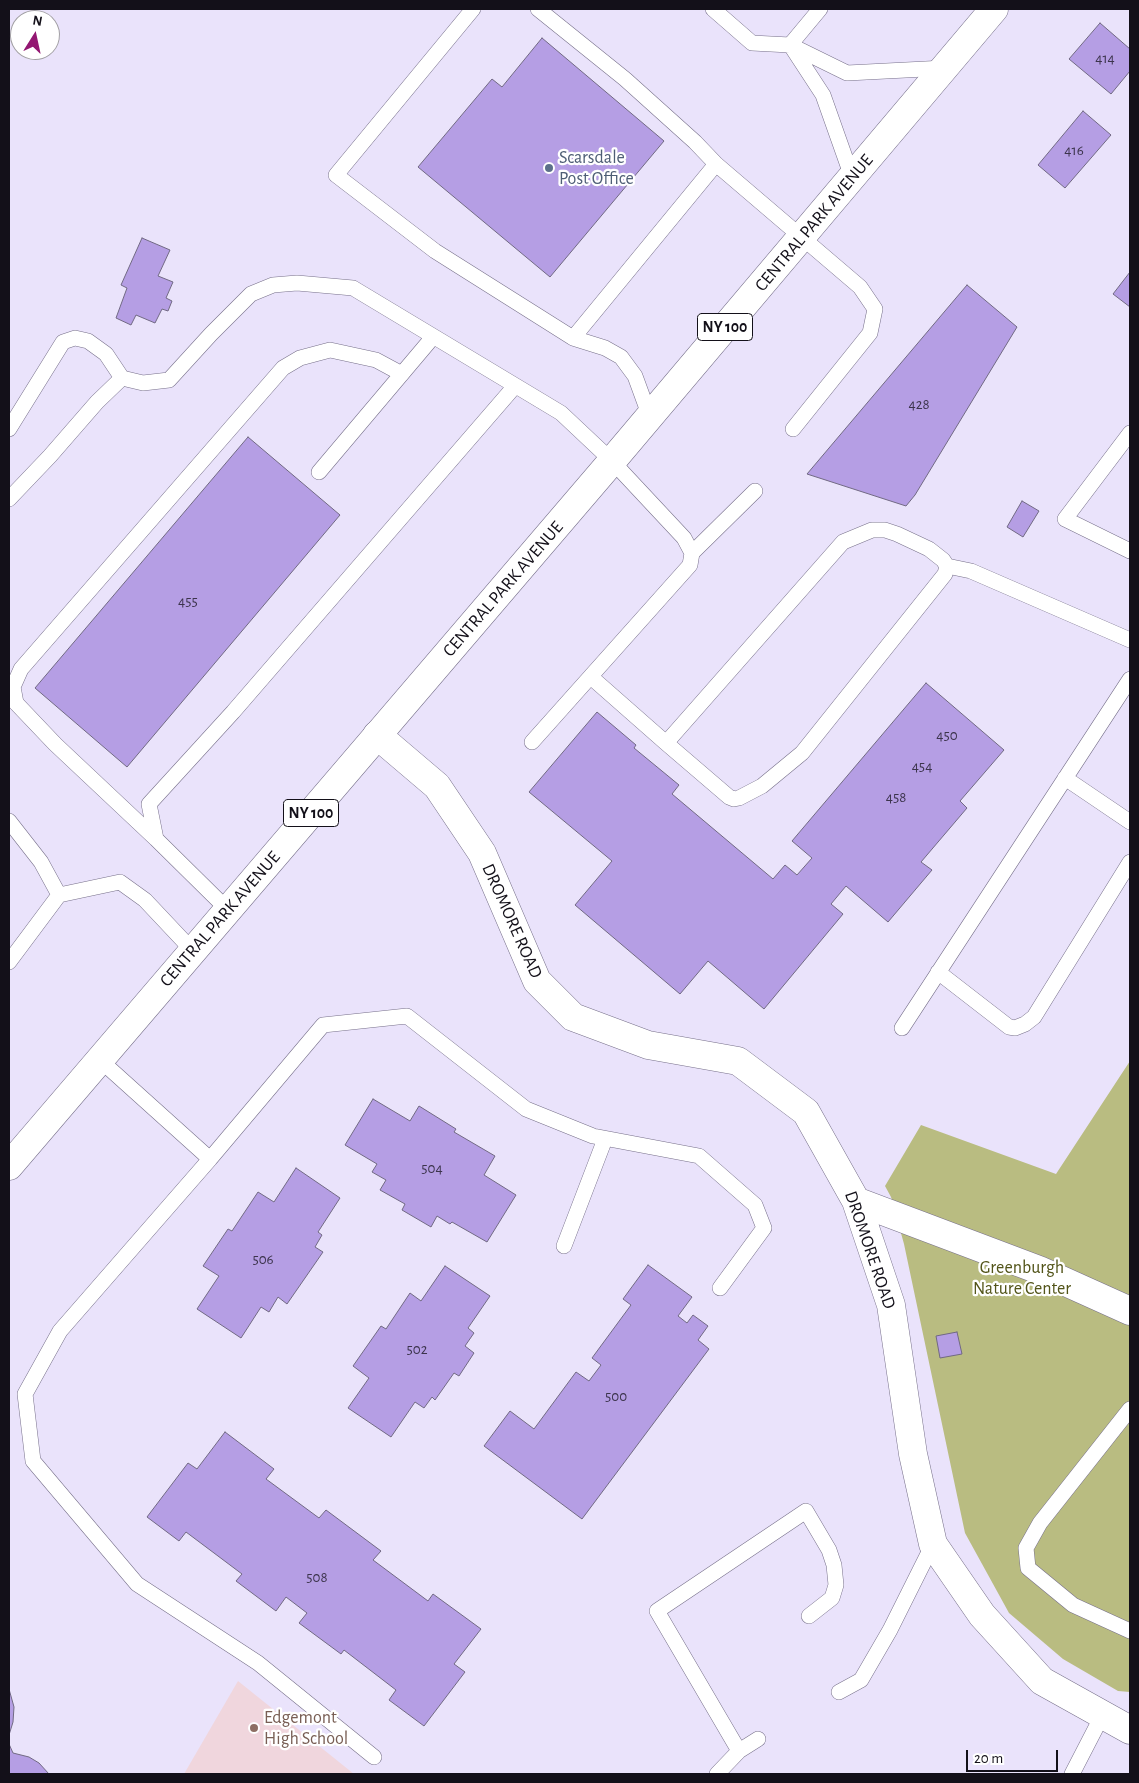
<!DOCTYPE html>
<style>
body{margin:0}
#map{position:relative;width:1139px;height:1783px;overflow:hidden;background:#eae3fb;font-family:"Alegreya Sans",sans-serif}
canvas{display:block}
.frame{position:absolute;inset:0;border:10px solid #131019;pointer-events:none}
.north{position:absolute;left:10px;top:10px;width:50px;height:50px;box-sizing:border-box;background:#fff;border:1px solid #a19fa3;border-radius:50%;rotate:10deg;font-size:14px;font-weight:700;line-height:20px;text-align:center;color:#131019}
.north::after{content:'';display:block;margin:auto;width:18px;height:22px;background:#931772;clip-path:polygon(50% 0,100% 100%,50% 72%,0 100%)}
.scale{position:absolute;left:966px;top:1750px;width:92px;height:22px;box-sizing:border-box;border:2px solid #131019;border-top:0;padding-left:6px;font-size:15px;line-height:18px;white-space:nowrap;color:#131019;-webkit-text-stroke:4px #fff;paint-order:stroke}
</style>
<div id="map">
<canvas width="1139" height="1783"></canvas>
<div class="frame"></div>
<div class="north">N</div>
<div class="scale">20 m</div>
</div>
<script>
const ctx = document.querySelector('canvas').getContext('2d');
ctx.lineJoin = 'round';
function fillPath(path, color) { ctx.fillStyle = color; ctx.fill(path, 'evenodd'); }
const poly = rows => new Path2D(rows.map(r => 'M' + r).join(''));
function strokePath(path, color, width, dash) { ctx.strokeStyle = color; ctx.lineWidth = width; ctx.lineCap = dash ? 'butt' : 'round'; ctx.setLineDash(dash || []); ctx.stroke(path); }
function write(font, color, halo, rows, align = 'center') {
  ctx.font = font + ' "Alegreya Sans",sans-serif'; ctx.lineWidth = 4.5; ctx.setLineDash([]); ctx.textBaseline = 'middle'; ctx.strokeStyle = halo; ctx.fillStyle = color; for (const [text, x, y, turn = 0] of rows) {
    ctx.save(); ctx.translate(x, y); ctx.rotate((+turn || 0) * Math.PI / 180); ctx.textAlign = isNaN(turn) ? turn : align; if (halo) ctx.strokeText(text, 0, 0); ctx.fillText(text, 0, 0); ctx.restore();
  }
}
const education = poly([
 [238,1681,354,1774,184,1774]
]);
const green = poly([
 [1130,1061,1130,1692,1118,1691,1063,1659,1009,1613,965,1533,904,1244,891,1197,885,1186,921,1125,1056,1174]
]);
const building = poly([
 [1100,23,1130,49,1130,71,1111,94,1069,59,1100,23],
 [542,38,664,141,550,277,418,167,492,79,502,87,542,38],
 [1083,111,1111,135,1065,188,1038,165,1083,111],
 [142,238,170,250,158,276,173,282,166,298,172,301,168,311,162,309,155,323,136,315,131,325,116,318,127,288,121,285,142,238],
 [1130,272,1130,307,1113,294,1130,272],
 [967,285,1017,327,915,495,906,506,807,474,967,285],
 [248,437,340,515,127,767,35,688,248,437],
 [1022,501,1039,511,1023,537,1007,527,1022,501],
 [926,683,1004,750,960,801,967,808,921,862,932,870,888,922,846,886,831,904,843,914,764,1009,708,961,680,994,575,905,612,861,529,792,597,712,636,745,634,748,679,785,672,794,773,879,785,865,797,875,812,858,792,841,926,683],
 [373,1099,410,1121,419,1106,456,1129,454,1132,495,1156,484,1175,516,1195,487,1242,452,1222,450,1224,437,1216,431,1227,402,1210,405,1204,380,1190,386,1180,372,1172,377,1164,345,1145,373,1099],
 [296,1168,340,1198,318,1232,322,1235,315,1247,323,1252,287,1304,278,1297,269,1312,261,1307,241,1338,197,1309,219,1276,203,1266,228,1229,232,1231,258,1192,274,1202,296,1168],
 [648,1265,692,1297,678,1316,687,1323,693,1315,708,1326,698,1340,709,1349,582,1519,484,1446,510,1411,534,1429,576,1372,589,1381,601,1365,592,1358,631,1305,623,1299,648,1265],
 [445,1266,490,1296,468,1328,474,1333,465,1346,474,1353,459,1376,454,1373,435,1400,432,1397,424,1408,415,1402,391,1437,348,1408,369,1378,353,1366,381,1326,386,1329,410,1293,421,1301,445,1266],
 [957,1332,962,1354,940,1358,936,1336,957,1332],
 [225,1432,274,1469,266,1479,319,1518,326,1510,381,1551,373,1560,428,1601,433,1594,481,1629,454,1664,465,1672,424,1726,389,1700,396,1690,344,1650,341,1654,299,1623,307,1613,286,1597,276,1611,236,1581,242,1574,186,1532,179,1541,147,1517,188,1463,197,1469,225,1432],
 [9,1689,14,1707,13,1722,9,1735,9,1689],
 [9,1744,13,1753,29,1757,39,1763,49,1774,9,1774,9,1744]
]);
const lane = poly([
 [473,9,336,175,435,251,573,338,716,164],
 [538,9,625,79,695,142,716,164,860,287,875,309,870,333,793,429],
 [713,9,752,43,790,45,847,73,945,68],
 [790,45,820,9],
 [791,46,823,95,852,177],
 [573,338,605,348,621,357,635,376,650,417],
 [9,429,63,342,75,338,88,341,106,354,122,378,143,383,169,380,211,334,251,294,273,285,297,283,353,288,561,413,612,461,684,538,692,553,690,565,532,742],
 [1130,433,1065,519,1130,551],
 [319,472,433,337],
 [9,499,50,456,97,402,122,378],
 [692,553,755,491],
 [947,566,971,571,1130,640],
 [591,677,666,743,729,797,734,799,739,798,762,786,802,753,945,574,947,566,943,560,929,549,897,534,885,530,872,530,843,542,666,743],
 [1065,778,1130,822],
 [9,821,41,862,59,895,9,962],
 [156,839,55,744,16,703,13,687,21,669,283,368,300,358,330,350,376,360,402,374],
 [59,895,120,882,145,900,193,951],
 [228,910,156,839,149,804,233,712,515,386],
 [938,972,1009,1027,1015,1028,1025,1024,1034,1017,1130,862],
 [902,1028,1130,679],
 [100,1060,210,1159,323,1025,407,1016,526,1109,593,1136,699,1156,755,1205,764,1228,720,1288],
 [210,1159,60,1331,25,1394,33,1461,137,1584,258,1663,374,1757],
 [564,1246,605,1139],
 [1130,1409,1040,1523,1026,1548,1028,1568,1073,1605,1130,1631],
 [839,1692,861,1680,890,1630,933,1544],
 [739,1751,657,1611,806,1511,829,1550,834,1565,836,1585,832,1598,809,1616],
 [717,1774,739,1751,758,1739],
 [1072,1774,1103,1714]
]);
const street = poly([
 [377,735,437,786,482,853,537,981,573,1017,648,1045,738,1061,806,1112,856,1201,891,1305,913,1454,933,1544,982,1615,1042,1681,1130,1730],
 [856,1201,1039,1270,1130,1311]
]);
const primary = poly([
 [9,1166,612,461,994,9]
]);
const markers = [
 [549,168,5,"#5c6f8a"],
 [254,1728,5,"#8d6e63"]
];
const numberNames = [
 ["414",1105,58],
 ["416",1074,150],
 ["428",919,404],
 ["455",188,601],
 ["450",947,735],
 ["454",922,766],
 ["458",896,797],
 ["504",432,1168],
 ["506",263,1259],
 ["502",417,1349],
 ["500",616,1396],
 ["508",317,1577]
];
const shields = [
 [725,327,55],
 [311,813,55]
];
const shieldNames = [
 ["NY 100",725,327],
 ["NY 100",311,813]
];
const serviceNames = [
 ["Scarsdale",559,158],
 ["Post Office",559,179]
];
const streetNames = [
 ["CENTRAL PARK AVENUE",814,223,-50],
 ["CENTRAL PARK AVENUE",503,589,-49],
 ["CENTRAL PARK AVENUE",220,919,-49],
 ["DROMORE ROAD",512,921,66],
 ["DROMORE ROAD",870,1250,71]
];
const parkNames = [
 ["Greenburgh",1022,1268],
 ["Nature Center",1022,1289]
];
const educationNames = [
 ["Edgemont",264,1718],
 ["High School",264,1739]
];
fillPath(education, '#f0d6dd');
fillPath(green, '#b9bc81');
fillPath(building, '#b59ee4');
strokePath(building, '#716983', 1);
strokePath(lane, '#77708a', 16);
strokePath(street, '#77708a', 29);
strokePath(primary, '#77708a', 29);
strokePath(lane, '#fff', 15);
strokePath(street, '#fff', 28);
strokePath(primary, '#fff', 28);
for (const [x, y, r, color] of markers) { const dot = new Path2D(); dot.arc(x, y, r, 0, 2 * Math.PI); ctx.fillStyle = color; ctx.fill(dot); strokePath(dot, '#fff', 2); }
write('15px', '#3c344c', null, numberNames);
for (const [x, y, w] of shields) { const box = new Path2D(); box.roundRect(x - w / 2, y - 13.5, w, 27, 4); ctx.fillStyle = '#fff'; ctx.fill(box); strokePath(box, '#131019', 1); }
write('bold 16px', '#131019', null, shieldNames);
write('18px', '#4e5e75', '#fff', serviceNames, 'left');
write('18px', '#131019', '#fff', streetNames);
write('18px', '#525419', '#fff', parkNames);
write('18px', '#785e54', '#fff', educationNames, 'left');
</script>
